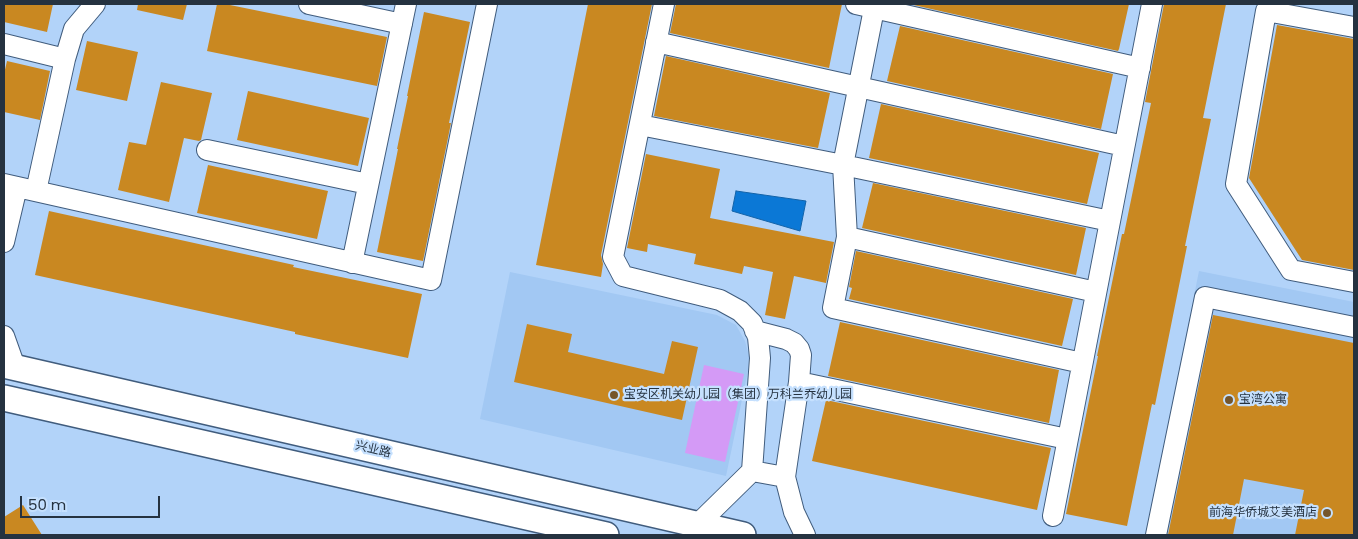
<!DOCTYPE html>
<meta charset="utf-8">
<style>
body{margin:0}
#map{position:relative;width:1358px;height:539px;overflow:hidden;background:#b2d3f9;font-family:Poppins,sans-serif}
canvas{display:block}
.frame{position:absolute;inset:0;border:5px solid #253240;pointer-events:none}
.scale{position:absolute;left:20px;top:496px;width:140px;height:22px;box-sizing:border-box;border:2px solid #253240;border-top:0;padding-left:6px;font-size:15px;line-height:18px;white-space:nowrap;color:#253240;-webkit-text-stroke:4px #c5e0fe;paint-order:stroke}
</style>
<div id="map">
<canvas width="1358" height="539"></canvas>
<div class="frame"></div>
<div class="scale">50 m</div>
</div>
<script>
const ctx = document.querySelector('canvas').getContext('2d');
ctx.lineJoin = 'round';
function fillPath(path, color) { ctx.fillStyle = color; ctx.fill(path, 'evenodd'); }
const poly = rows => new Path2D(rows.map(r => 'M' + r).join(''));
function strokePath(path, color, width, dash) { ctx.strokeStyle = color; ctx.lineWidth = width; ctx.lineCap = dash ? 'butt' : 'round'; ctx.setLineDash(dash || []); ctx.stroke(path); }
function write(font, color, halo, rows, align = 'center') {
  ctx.font = font + ' Poppins,"Noto Sans SC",sans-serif'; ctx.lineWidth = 4.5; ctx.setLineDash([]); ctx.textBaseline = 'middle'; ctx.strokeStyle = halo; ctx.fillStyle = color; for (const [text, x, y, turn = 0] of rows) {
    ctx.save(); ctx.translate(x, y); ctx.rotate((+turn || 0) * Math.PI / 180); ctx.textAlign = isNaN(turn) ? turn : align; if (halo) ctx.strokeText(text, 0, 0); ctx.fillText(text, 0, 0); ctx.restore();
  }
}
const built = poly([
 [1199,271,1354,302,1354,535,1146,535],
 [510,272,717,315,736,325,745,341,749,356,748,371,726,476,480,419]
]);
const green = poly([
 [704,365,744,374,725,462,685,453]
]);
const water = poly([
 [736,191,806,201,800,231,732,211,736,191]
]);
const building = poly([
 [4,4,53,4,47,32,4,22],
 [138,4,187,4,183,20,137,10],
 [217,4,225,4,387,37,377,86,207,51],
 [588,4,652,4,601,255,603,264,601,277,536,265],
 [676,4,842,4,829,68,670,33],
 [909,4,1129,4,1119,49,1118,51],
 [1164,4,1226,4,1203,118,1211,119,1185,246,1187,246,1155,405,1152,404,1127,526,1066,514,1098,356,1097,356,1122,234,1124,234,1151,103,1145,102],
 [424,12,470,22,449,123,451,123,423,261,377,252,398,149,397,149,408,96,407,96],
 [1277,25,1354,39,1354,270,1302,260,1249,178],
 [900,26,1113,74,1101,129,887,81],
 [87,41,138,52,127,101,76,90],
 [666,56,830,93,818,148,654,116],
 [7,61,50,71,40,120,4,112,4,74],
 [161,82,212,93,201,140,199,141,184,138,169,202,118,190,129,142,146,145],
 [248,91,369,118,358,166,237,140],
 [881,104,1099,153,1087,204,869,158],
 [646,154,720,169,710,218,834,242,826,283,794,276,785,319,765,315,773,272,744,266,742,274,694,264,696,254,648,244,647,252,627,248],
 [208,165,328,191,317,239,197,213],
 [873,183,1086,228,1076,275,862,228],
 [49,211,294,265,293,267,422,294,408,358,295,334,295,332,35,275],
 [856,251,1073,299,1062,346,849,299,852,288,849,287],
 [1213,315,1354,343,1354,535,1295,535,1304,490,1244,479,1233,535,1168,535],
 [840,322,1059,370,1049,423,828,376],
 [527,324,572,334,568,352,664,374,672,341,698,347,682,420,514,382],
 [826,400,1051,448,1037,510,812,461],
 [23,505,42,535,4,535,4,517]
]);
const minor = poly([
 [309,4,402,24],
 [664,4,613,257,623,276,720,300,740,311,752,323,758,337,760,358,752,471],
 [856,4,1140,68],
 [875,4,843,165,847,237,833,308,1082,363],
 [1354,27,1266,11,1236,184,1291,270,1354,282],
 [656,42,1124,146],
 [4,44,65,59],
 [640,125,843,165,1110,221],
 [207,150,368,184],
 [4,184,431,280,487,4],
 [36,191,65,59,74,29,95,4],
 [847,237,1096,292],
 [4,242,17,187],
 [352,263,406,4],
 [755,331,786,339,794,343,799,349,801,355,799,382,785,477],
 [4,336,15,367],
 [799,382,1067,439],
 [1053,516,1152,4],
 [697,525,752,471,785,477,794,512,805,535],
 [1156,535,1205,297,1354,327]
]);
const major = poly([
 [4,365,743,535],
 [4,398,606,535]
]);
const markers = [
 [614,395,5,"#76562b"],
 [1229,400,5,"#76562b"],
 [1327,513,5,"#76562b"]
];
const poiNames = [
 ["宝安区机关幼儿园（集团）万科兰乔幼儿园",624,395],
 ["宝湾公寓",1239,400],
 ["前海华侨城艾美酒店",1317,513,"right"]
];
const streetNames = [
 ["兴业路",373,450,13]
];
fillPath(built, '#a2c8f3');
fillPath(green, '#d49af6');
fillPath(water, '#0b78d6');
strokePath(water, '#1363a9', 1);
fillPath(building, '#c98821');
strokePath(minor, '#405c7d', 22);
strokePath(major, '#405c7d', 28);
strokePath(minor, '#fff', 20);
strokePath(major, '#fff', 25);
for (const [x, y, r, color] of markers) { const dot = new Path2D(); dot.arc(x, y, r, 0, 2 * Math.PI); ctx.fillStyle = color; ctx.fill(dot); strokePath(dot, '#c5e0fe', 2); }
write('12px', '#253240', '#c5e0fe', poiNames, 'left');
write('12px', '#253240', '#c5e0fe', streetNames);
</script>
